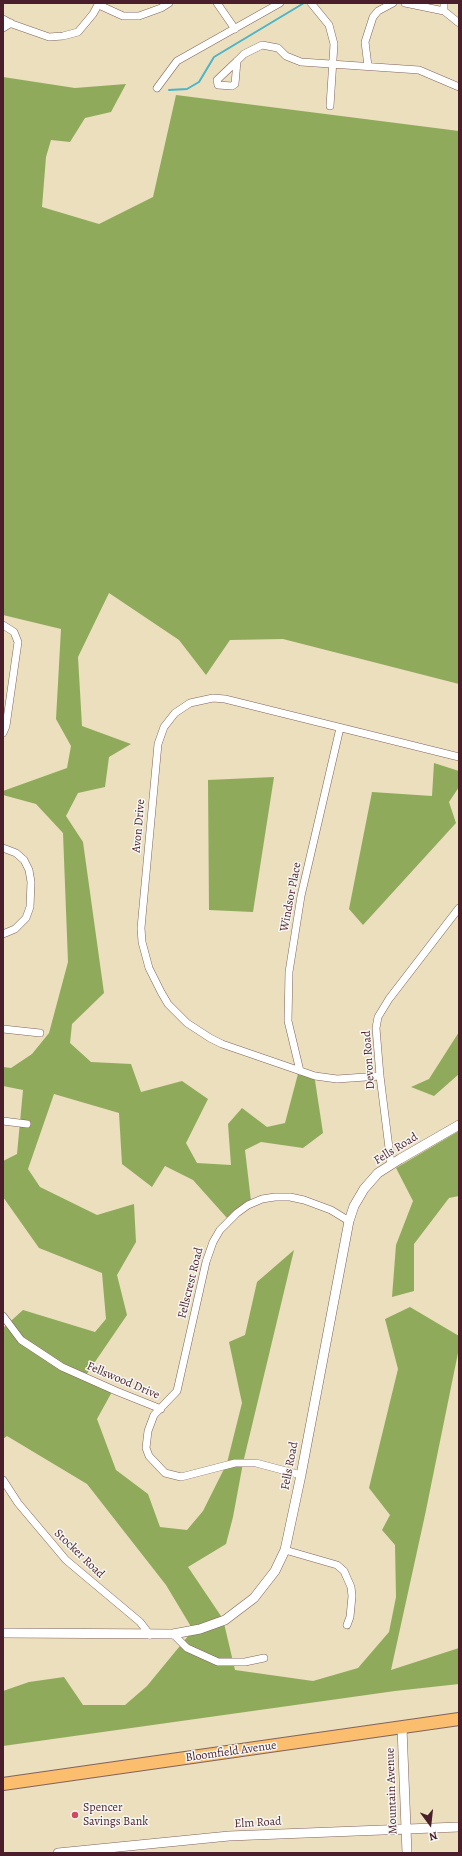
<!DOCTYPE html>
<style>
body{margin:0}
#map{position:relative;width:462px;height:1856px;overflow:hidden;background:#ebdfbe;font-family:Alegreya,serif}
canvas{display:block}
.frame{position:absolute;inset:0;border:4px solid #4a1f2b;pointer-events:none}
.north{position:absolute;left:410px;top:1804px;width:40px;height:40px;-webkit-text-stroke:3px #f6f6f2;paint-order:stroke;rotate:165deg;font-size:11px;font-weight:700;line-height:16px;text-align:center;color:#4a1f2b}
.north::after{content:'';display:block;margin:auto;width:14px;height:18px;background:#4a1f2b;clip-path:polygon(50% 0,100% 100%,50% 72%,0 100%)}
</style>
<div id="map">
<canvas width="462" height="1856"></canvas>
<div class="frame"></div>
<div class="north">N</div>
</div>
<script>
const ctx = document.querySelector('canvas').getContext('2d');
ctx.lineJoin = 'round';
function fillPath(path, color) { ctx.fillStyle = color; ctx.fill(path, 'evenodd'); }
const poly = rows => new Path2D(rows.map(r => 'M' + r).join(''));
function strokePath(path, color, width, dash) { ctx.strokeStyle = color; ctx.lineWidth = width; ctx.lineCap = dash ? 'butt' : 'round'; ctx.setLineDash(dash || []); ctx.stroke(path); }
function write(font, color, halo, rows, align = 'center') {
  ctx.font = font + ' Alegreya,serif'; ctx.lineWidth = 3; ctx.setLineDash([]); ctx.textBaseline = 'middle'; ctx.strokeStyle = halo; ctx.fillStyle = color; for (const [text, x, y, turn = 0] of rows) {
    ctx.save(); ctx.translate(x, y); ctx.rotate((+turn || 0) * Math.PI / 180); ctx.textAlign = isNaN(turn) ? turn : align; if (halo) ctx.strokeText(text, 0, 0); ctx.fillText(text, 0, 0); ctx.restore();
  }
}
const forest = poly([
 [3,77,75,88,126,84,111,112,85,118,70,142,51,140,46,157,42,207,99,224,153,197,176,95,459,131,459,684,283,639,230,640,206,675,179,640,109,593,78,657,82,726,131,744,109,757,105,787,78,793,66,816,83,842,104,993,72,1024,70,1043,91,1062,131,1064,141,1092,182,1081,208,1099,186,1143,197,1163,231,1165,228,1124,242,1108,267,1127,285,1123,299,1070,314,1074,323,1133,303,1148,261,1142,245,1150,251,1201,227,1218,193,1180,165,1166,152,1187,122,1164,119,1113,54,1094,28,1169,40,1187,97,1215,134,1204,136,1242,117,1275,127,1315,84,1378,113,1390,97,1419,116,1470,148,1494,160,1527,187,1530,203,1511,227,1463,242,1403,229,1342,245,1335,257,1282,294,1250,243,1463,233,1517,226,1544,188,1567,223,1619,235,1670,313,1681,358,1668,389,1632,396,1597,395,1545,382,1530,390,1515,369,1488,398,1369,385,1319,410,1307,459,1336,459,1348,425,1515,391,1670,459,1648,459,1684,395,1691,3,1746,3,1691,29,1682,64,1677,83,1705,125,1705,147,1686,193,1630,166,1585,87,1484,7,1436,3,1439,3,1328,23,1310,95,1332,106,1319,102,1273,39,1248,3,1197,3,1161,17,1154,23,1090,3,1086,3,1067,11,1068,32,1054,49,1033,68,962,63,833,36,804,3,795,3,791,67,768,71,746,56,719,61,629,3,615],
 [434,763,459,771,459,787,449,802,456,823,363,925,349,909,372,792,432,796],
 [274,777,253,912,209,910,208,780],
 [459,1032,459,1074,434,1096,411,1087,429,1079],
 [459,1131,459,1196,449,1198,414,1244,414,1291,392,1297,396,1245,413,1201,396,1168]
]);
const stream = poly([
 [169,90,187,89,199,82,214,57,304,3]
]);
const minor = poly([
 [217,3,235,29],
 [311,3,329,25,334,44,330,106],
 [405,3,444,11,459,23],
 [99,5,123,16,139,16,161,8,169,3],
 [444,11,444,3],
 [3,19,12,24,49,37,63,36,78,32,93,14,99,3],
 [3,28,11,23],
 [237,61,235,84,232,86,218,85,217,80,237,61,244,54,262,45,278,48,286,56,301,62,419,70,459,87],
 [368,66,365,42,373,17,378,11,393,3],
 [157,88,177,61,280,3],
 [3,625,14,632,18,642,6,726,3,733],
 [3,848,16,853,24,860,29,870,31,882,30,907,26,918,15,929,3,934],
 [3,1029,40,1033],
 [300,1071,288,1021,289,972,301,896,340,728],
 [380,1076,337,1079,315,1076,222,1044,210,1038,187,1023,168,1004,161,992,149,968,142,942,141,928,158,744,164,727,175,713,190,703,213,698,225,699,459,757],
 [3,1121,27,1124],
 [391,1164,380,1076,376,1028,378,1017,389,999,459,908],
 [3,1316,21,1340,62,1367,116,1391,161,1409],
 [301,1475,256,1463,235,1463,181,1477,165,1473,149,1456,146,1448,148,1431,154,1415,177,1391,206,1262,213,1242,220,1230,237,1213,248,1205,262,1199,275,1197,290,1197,304,1200,331,1210,349,1221],
 [3,1480,18,1503,66,1560,140,1622,150,1635],
 [285,1550,337,1565,344,1571,351,1587,352,1596,350,1617,347,1625],
 [173,1634,187,1648,218,1662,245,1662,264,1658]
]);
const tertiary = poly([
 [3,1633,173,1634,200,1629,225,1620,254,1598,275,1571,285,1550,301,1475,349,1221,354,1206,364,1189,378,1173,400,1159,459,1125],
 [402,1728,407,1853],
 [58,1853,229,1836,459,1827]
]);
const primary = poly([
 [3,1784,459,1719]
]);
const markers = [
 [75,1815,4,"#d1495b"]
];
const streetNames = [
 ["Avon Drive",139,826,-85],
 ["Windsor Place",291,897,-79],
 ["Devon Road",369,1060,-94],
 ["Fells Road",396,1149,-32],
 ["Fellscrest Road",191,1283,-76],
 ["Fellswood Drive",123,1381,23],
 ["Fells Road",290,1466,-79],
 ["Stocker Road",79,1554,44],
 ["Bloomfield Avenue",231,1752,-8],
 ["Mountain Avenue",392,1791,-92],
 ["Elm Road",258,1823,-3]
];
const poiNames = [
 ["Spencer",83,1808],
 ["Savings Bank",83,1822]
];
fillPath(forest, '#90aa5c');
strokePath(stream, '#4ab5c7', 2);
strokePath(minor, '#82625e', 8);
strokePath(tertiary, '#82625e', 10);
strokePath(primary, '#82625e', 14);
strokePath(minor, '#fff', 7);
strokePath(tertiary, '#fff', 9);
strokePath(primary, '#fabe6e', 12);
for (const [x, y, r, color] of markers) { const dot = new Path2D(); dot.arc(x, y, r, 0, 2 * Math.PI); ctx.fillStyle = color; ctx.fill(dot); strokePath(dot, '#f6f6f2', 1.5); }
write('12px', '#4a1f2b', '#f6f6f2', streetNames);
write('12px', '#4a1f2b', '#f6f6f2', poiNames, 'left');
</script>
